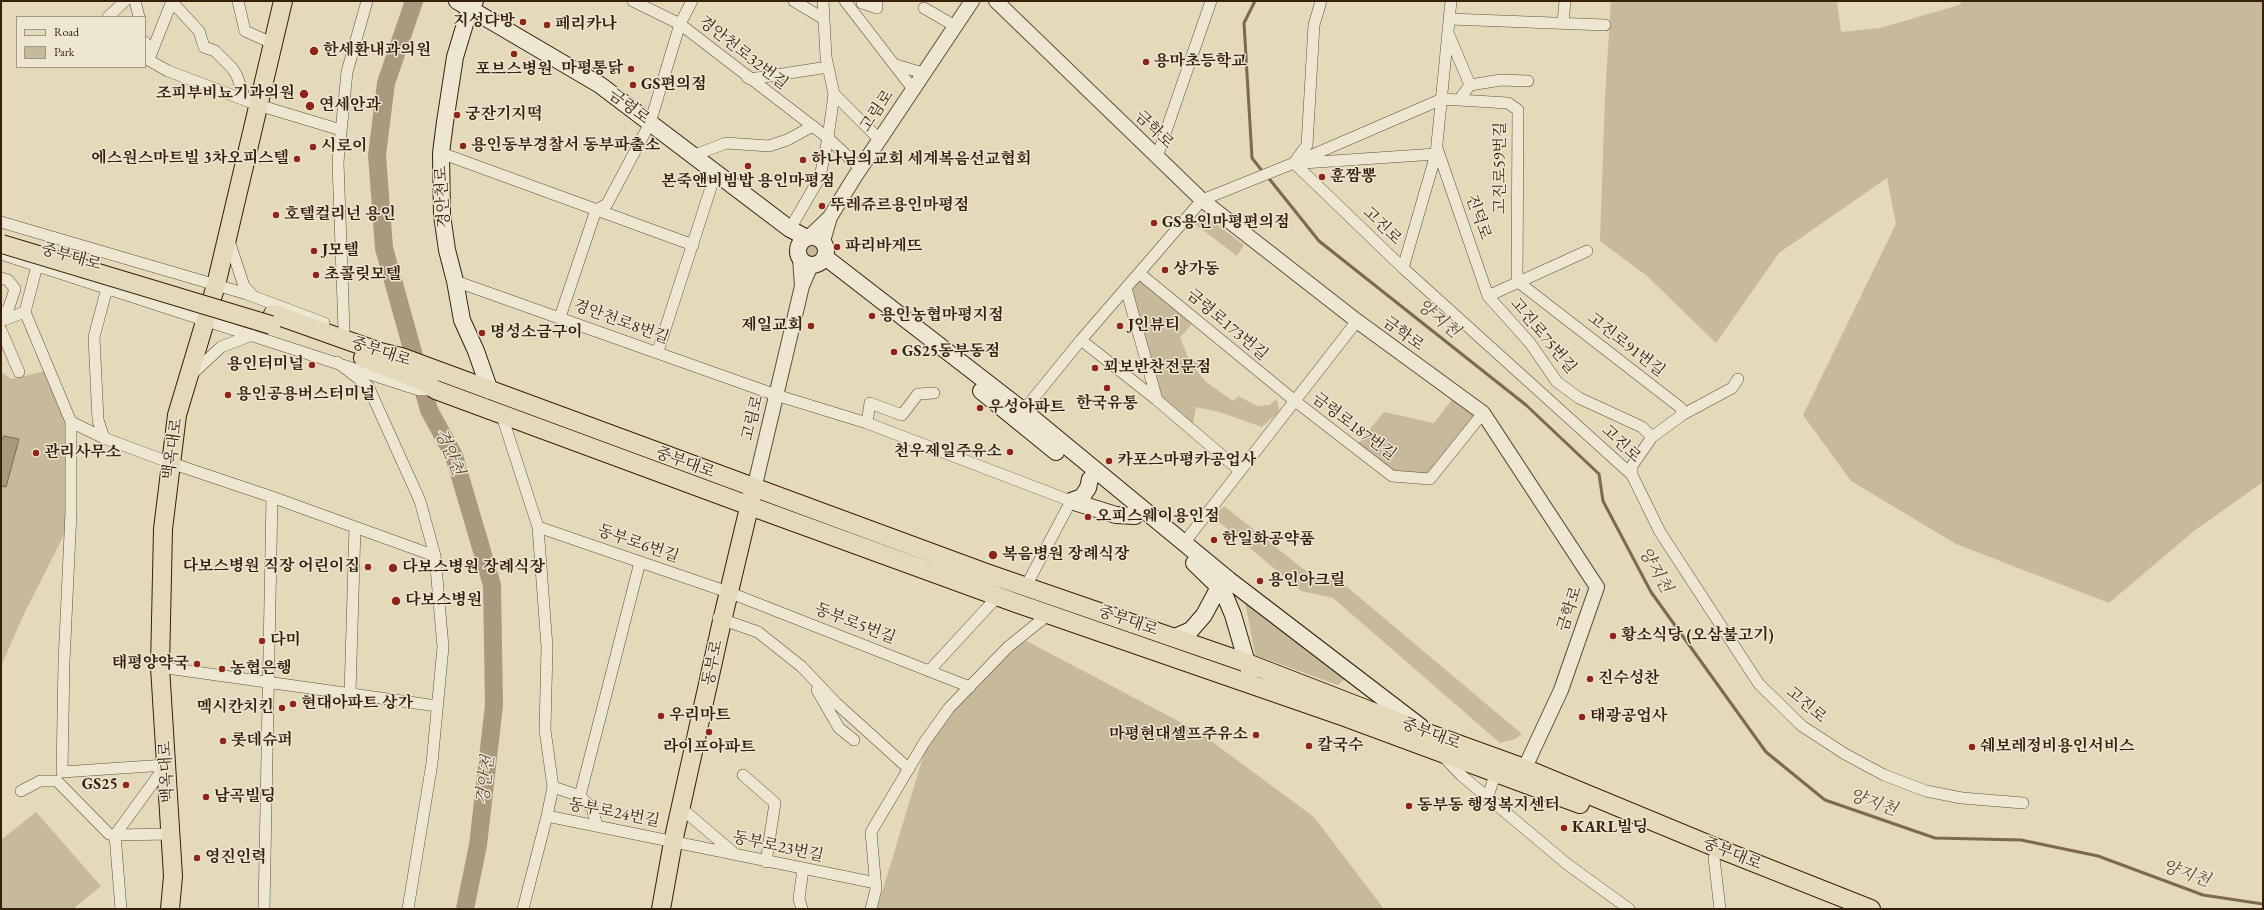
<!DOCTYPE html>
<meta charset="utf-8">
<style>
body{margin:0}
#map{position:relative;width:2264px;height:910px;overflow:hidden;background:#e4dab9;font-family:"EB Garamond",serif}
canvas{display:block}
.frame{position:absolute;inset:0;border:2px solid #361f0b;pointer-events:none}
.legend{position:absolute;left:16px;top:16px;width:130px;height:52px;box-sizing:border-box;background:#ede7d2;border:1px solid #a49782;margin:0;padding:5px 7px;list-style:none;font-size:12px;color:#361f0b}
.legend li{display:flex;align-items:center;gap:8px;height:20px}
.legend b{width:20px;border:1px solid #a49782}
</style>
<div id="map">
<canvas width="2264" height="910"></canvas>
<div class="frame"></div>
<ul class="legend">
<li><b style="height:5px;background:#e4dab9"></b>Road</li>
<li><b style="height:11px;background:#c6ba9b"></b>Park</li>
</ul>
</div>
<script>
const ctx = document.querySelector('canvas').getContext('2d');
ctx.lineJoin = 'round';
function fillPath(path, color) { ctx.fillStyle = color; ctx.fill(path, 'evenodd'); }
const poly = rows => new Path2D(rows.map(r => 'M' + r).join(''));
function strokePath(path, color, width, dash) { ctx.strokeStyle = color; ctx.lineWidth = width; ctx.lineCap = dash ? 'butt' : 'round'; ctx.setLineDash(dash || []); ctx.stroke(path); }
function write(font, color, halo, rows, align = 'center') {
  ctx.font = font + ' "EB Garamond","Noto Serif KR",serif'; ctx.lineWidth = 3; ctx.setLineDash([]); ctx.textBaseline = 'middle'; ctx.strokeStyle = halo; ctx.fillStyle = color; for (const [text, x, y, turn = 0] of rows) {
    ctx.save(); ctx.translate(x, y); ctx.rotate((+turn || 0) * Math.PI / 180); ctx.textAlign = isNaN(turn) ? turn : align; if (halo) ctx.strokeText(text, 0, 0); ctx.fillText(text, 0, 0); ctx.restore();
  }
}
const green = poly([
 [1611,1,1837,1,1841,32,1880,28,1959,5,1963,1,2263,1,2263,482,2194,531,2109,603,1956,544,1851,481,1803,415,1896,224,1887,178,1779,253,1716,343,1647,276,1600,241,1605,96],
 [1203,214,1244,245,1237,256,1195,224],
 '804 251a8 8 0 1 1 16 0a8 8 0 1 1-16 0Z',
 [1139,273,1196,319,1180,338,1188,357,1200,365,1196,370,1206,382,1233,401,1238,396,1257,406,1269,405,1277,399,1279,412,1262,427,1219,412,1196,407,1192,430,1157,400,1126,288],
 [46,371,67,424,66,531,24,614,1,666,1,372,11,379],
 [1456,394,1483,413,1430,479,1392,476,1355,447,1384,412,1434,423],
 [1224,506,1316,579,1340,581,1522,734,1515,739,1500,743,1333,598,1301,591,1213,517],
 [1244,596,1345,678,1338,685,1255,655],
 [1019,637,1199,732,1314,817,1384,909,877,909,929,737],
 [36,812,101,886,73,909,1,909,1,840]
]);
const water = poly([
 [4,436,19,439,6,487,1,486,1,441,4,436]
]);
const stream = poly([
 [1255,1,1244,23,1252,158,1263,172],
 [1267,176,1319,241,1526,405,1599,474,1603,501,1651,592,1766,752,1825,800,1935,838,2021,840,2098,856,2203,895,2263,904]
]);
const river = poly([
 [414,1,386,83,377,155,384,248,429,410,454,456,492,585,494,705,478,845,465,909]
]);
const minor = poly([
 [135,1,139,17],
 [238,1,245,31,272,43],
 [633,1,680,24,828,138,860,168],
 [794,1,824,19],
 [823,1,826,57,834,94,879,139],
 [845,1,913,89],
 [172,2,199,31,204,47,215,51,232,68,237,76,245,99],
 [862,3,877,8,877,1],
 [924,8,955,26],
 [108,17,125,1],
 [1450,19,1605,25],
 [1563,23,1565,1],
 [1449,35,1470,85,1459,100],
 [145,42,149,59],
 [145,58,168,71,258,105,341,130],
 [149,59,172,1],
 [896,65,923,73],
 [747,77,750,79,828,67],
 [1470,85,1501,80,1528,81],
 [1437,148,1488,296,1530,343,1557,382,1579,398,1642,427,1652,437,1632,466,1632,475],
 [441,153,693,245],
 [695,155,726,143,769,146,787,140,813,126],
 [1157,157,1211,1],
 [1294,163,1403,268,1632,475,1660,532,1759,684,1802,726,1845,754,1884,775,1926,791,1962,798,2023,803],
 [1294,163,1307,145,1314,25,1321,1],
 [1303,163,1436,154],
 [1,222,247,294,324,323],
 [790,229,820,177,828,138,834,94],
 [228,238,244,286,253,296],
 [1,254,419,390,433,390],
 [37,266,25,312,71,422,71,512,64,662,62,772,166,765],
 [1403,268,1436,154,1451,1],
 [1139,273,1295,401,1392,476,1430,479,1483,413],
 [1,278,8,280,15,289,8,310,1,313],
 [455,281,776,395,867,423,1071,501,1026,586],
 [1488,296,1587,251],
 [560,317,596,210,607,204,650,123,680,24,692,1],
 [1,321,25,312],
 [1,330,19,372],
 [344,330,338,162,347,72,367,1],
 [1081,340,1157,400,1126,288],
 [658,351,716,172],
 [337,362,368,386,420,501,435,556,443,647,432,763,408,909],
 [191,375,221,347,252,335],
 [1157,400,1240,471],
 [501,413,538,527,547,647,545,730,553,787,547,816,523,909],
 [1682,415,1732,388,1738,379],
 [1019,416,1081,340,1202,200,1294,163,1442,99,1508,103,1518,110,1517,281,1681,408,1682,415,1652,437],
 [71,422,104,438,171,463,272,497,264,909],
 [867,423,870,403,902,415,918,394,934,393],
 [104,438,98,420,94,337,107,288],
 [272,497,435,556],
 [538,527,728,592,970,687],
 [1184,543,1357,321],
 [718,618,758,632,802,667,836,703,909,769],
 [160,667,437,706],
 [929,671,998,596],
 [817,690,839,728,854,740],
 [350,694,355,527],
 [1443,756,1461,775,1567,864,1629,909],
 [743,775,775,803,766,862],
 [553,787,580,796,592,808,597,826],
 [21,791,40,781,57,781,109,834,115,835,170,834],
 [580,796,640,562],
 [1488,796,1496,772],
 [681,808,735,854],
 [547,816,876,883],
 [1714,858,1720,909],
 [121,909,115,835,166,765],
 [802,909,799,899,803,869],
 [871,909,876,889,871,832,924,743,949,708,1008,647,1049,614]
]);
const tertiary = poly([
 [996,1,1202,200,1357,321,1483,413,1597,587,1561,690,1521,776],
 [830,217,854,178,972,1],
 [809,237,830,217,823,241],
 [800,258,802,286,811,265],
 [754,489,802,286]
]);
const secondary = poly([
 [457,1,600,85,790,229,807,238],
 [475,1,468,14,455,57,445,122,441,153,442,215,447,250,455,281,462,320,476,351,490,391],
 '798 251a14 14 0 1 1 28 0a14 14 0 1 1-28 0Z',
 [825,257,1024,411,1229,580,1421,727],
 [981,391,1056,452],
 [1090,479,1088,488,1082,497,1071,501,1116,515,1135,516],
 [1194,563,1223,591,1233,615,1250,673],
 [1175,637,1191,630,1204,615,1219,587]
]);
const primary = poly([
 [273,314,380,352,401,357,986,573,1247,663,1430,734,1524,768,1722,850,1871,909],
 [363,358,422,381,436,390,750,506,1016,603,1342,716,1580,804],
 [170,909,173,876,160,667,163,529,177,415,216,285,283,1],
 [661,909,673,842,722,621,752,495]
]);
const primaryBridge = poly([
 [2,244,271,325]
]);
const markers = [
 [523,22,4,"#8f2418"],
 [547,25,4,"#8f2418"],
 [314,51,5,"#8f2418"],
 [514,54,4,"#8f2418"],
 [1146,62,4,"#8f2418"],
 [631,69,4,"#8f2418"],
 [633,85,4,"#8f2418"],
 [304,94,5,"#8f2418"],
 [310,106,5,"#8f2418"],
 [457,115,4,"#8f2418"],
 [463,146,4,"#8f2418"],
 [313,147,4,"#8f2418"],
 [297,159,4,"#8f2418"],
 [803,160,4,"#8f2418"],
 [748,166,4,"#8f2418"],
 [1322,177,4,"#8f2418"],
 [822,206,4,"#8f2418"],
 [276,215,4,"#8f2418"],
 [1154,223,4,"#8f2418"],
 [837,247,4,"#8f2418"],
 [314,251,4,"#8f2418"],
 [1165,270,4,"#8f2418"],
 [316,275,4,"#8f2418"],
 [872,316,4,"#8f2418"],
 [811,326,4,"#8f2418"],
 [1120,326,4,"#8f2418"],
 [482,333,4,"#8f2418"],
 [894,352,4,"#8f2418"],
 [312,365,4,"#8f2418"],
 [1095,368,4,"#8f2418"],
 [1107,388,4,"#8f2418"],
 [228,395,4,"#8f2418"],
 [980,408,4,"#8f2418"],
 [1010,452,4,"#8f2418"],
 [36,453,4,"#8f2418"],
 [1109,461,4,"#8f2418"],
 [1088,517,4,"#8f2418"],
 [1214,540,4,"#8f2418"],
 [993,555,5,"#8f2418"],
 [368,567,4,"#8f2418"],
 [393,568,5,"#8f2418"],
 [1260,581,4,"#8f2418"],
 [396,601,5,"#8f2418"],
 [1613,636,4,"#8f2418"],
 [262,641,4,"#8f2418"],
 [197,664,4,"#8f2418"],
 [222,669,4,"#8f2418"],
 [1590,679,4,"#8f2418"],
 [293,704,4,"#8f2418"],
 [282,708,4,"#8f2418"],
 [661,716,4,"#8f2418"],
 [1582,717,4,"#8f2418"],
 [709,732,4,"#8f2418"],
 [1256,735,4,"#8f2418"],
 [223,741,4,"#8f2418"],
 [1309,746,4,"#8f2418"],
 [1972,747,4,"#8f2418"],
 [126,785,4,"#8f2418"],
 [206,797,4,"#8f2418"],
 [1409,806,4,"#8f2418"],
 [1564,828,4,"#8f2418"],
 [197,858,4,"#8f2418"]
];
const poiNames = [
 ["지성다방",515,22,"right"],
 ["페리카나",555,25],
 ["한세환내과의원",323,51],
 ["용마초등학교",1154,62],
 ["마평통닭",623,69,"right"],
 ["포브스병원",514,70,"center"],
 ["GS편의점",641,85],
 ["조피부비뇨기과의원",295,94,"right"],
 ["연세안과",319,106],
 ["궁잔기지떡",465,115],
 ["용인동부경찰서 동부파출소",471,146],
 ["시로이",321,147],
 ["에스원스마트빌 3차오피스텔",289,159,"right"],
 ["하나님의교회 세계복음선교협회",811,160],
 ["훈짬뽕",1330,177],
 ["본죽앤비빔밥 용인마평점",748,182,"center"],
 ["뚜레쥬르용인마평점",830,206],
 ["호텔컬리넌 용인",284,215],
 ["GS용인마평편의점",1162,223],
 ["파리바게뜨",845,247],
 ["J모텔",322,251],
 ["상가동",1173,270],
 ["초콜릿모텔",324,275],
 ["용인농협마평지점",880,316],
 ["제일교회",803,326,"right"],
 ["J인뷰티",1128,326],
 ["명성소금구이",490,333],
 ["GS25동부동점",902,352],
 ["용인터미널",304,365,"right"],
 ["꾀보반찬전문점",1103,368],
 ["용인공용버스터미널",236,395],
 ["한국유통",1107,404,"center"],
 ["우성아파트",988,408],
 ["천우제일주유소",1002,452,"right"],
 ["관리사무소",44,453],
 ["카포스마평카공업사",1117,461],
 ["오피스웨이용인점",1096,517],
 ["한일화공약품",1222,540],
 ["복음병원 장례식장",1002,555],
 ["다보스병원 직장 어린이집",360,567,"right"],
 ["다보스병원 장례식장",402,568],
 ["용인아크릴",1268,581],
 ["다보스병원",405,601],
 ["황소식당 (오삼불고기)",1621,636],
 ["다미",270,641],
 ["태평양약국",189,664,"right"],
 ["농협은행",230,669],
 ["진수성찬",1598,679],
 ["현대아파트 상가",301,704],
 ["멕시칸치킨",274,708,"right"],
 ["우리마트",669,716],
 ["태광공업사",1590,717],
 ["마평현대셀프주유소",1248,735,"right"],
 ["롯데슈퍼",231,741],
 ["칼국수",1317,746],
 ["쉐보레정비용인서비스",1980,747],
 ["라이프아파트",709,748,"center"],
 ["GS25",118,785,"right"],
 ["남곡빌딩",214,797],
 ["동부동 행정복지센터",1417,806],
 ["KARL빌딩",1572,828],
 ["영진인력",205,858]
];
const streetNames = [
 ["경안천로32번길",743,53,38],
 ["금령로",629,107,37],
 ["고림로",877,111,-56],
 ["금학로",1154,130,44],
 ["고진로59번길",1501,168,-90],
 ["경안천로",443,197,-93],
 ["진덕로",1478,217,71],
 ["고진로",1382,226,44],
 ["중부대로",71,257,16],
 ["경안천로8번길",621,322,20],
 ["금령로173번길",1227,325,40],
 ["금학로",1403,334,36],
 ["고진로75번길",1543,336,50],
 ["고진로91번길",1626,345,38],
 ["중부대로",381,352,18],
 ["고림로",753,418,-76],
 ["금령로187번길",1354,427,37],
 ["고진로",1621,444,43],
 ["백옥대로",173,449,-82],
 ["중부대로",685,463,20],
 ["동부로6번길",638,544,19],
 ["금학로",1570,609,-72],
 ["중부대로",1128,621,19],
 ["동부로5번길",855,624,21],
 ["동부로",713,663,-78],
 ["고진로",1806,705,40],
 ["중부대로",1431,734,21],
 ["백옥대로",167,772,-93],
 ["동부로24번길",614,813,11],
 ["동부로23번길",778,847,12],
 ["중부대로",1732,854,22]
];
const waterNames = [
 ["양지천",1438,319,39],
 ["경안천",449,452,67],
 ["양지천",1655,570,60],
 ["경안천",486,780,-83],
 ["양지천",1873,803,19],
 ["양지천",2186,874,19]
];
fillPath(green, '#c6ba9b');
fillPath(water, '#a99a7e');
strokePath(water, '#7b6950', 1);
strokePath(stream, '#7b6950', 3);
strokePath(river, '#a99a7e', 18);
strokePath(minor, '#624e36', 12);
strokePath(tertiary, '#624e36', 16);
strokePath(secondary, '#361f0b', 18);
strokePath(primary, '#361f0b', 20);
strokePath(minor, '#ede7d2', 11);
strokePath(tertiary, '#ede7d2', 14);
strokePath(secondary, '#ede7d2', 16);
strokePath(primary, '#e4dab9', 18);
strokePath(primaryBridge, '#361f0b', 20, []);
strokePath(primaryBridge, '#e4dab9', 18);
for (const [x, y, r, color] of markers) { const dot = new Path2D(); dot.arc(x, y, r, 0, 2 * Math.PI); ctx.fillStyle = color; ctx.fill(dot); strokePath(dot, '#ede7d2', 1.5); }
write('bold 16px', '#361f0b', '#ede7d2', poiNames, 'left');
write('16px', '#361f0b', '#ede7d2', streetNames);
write('italic 17px', '#5e4a33', '#ede7d2', waterNames);
</script>
